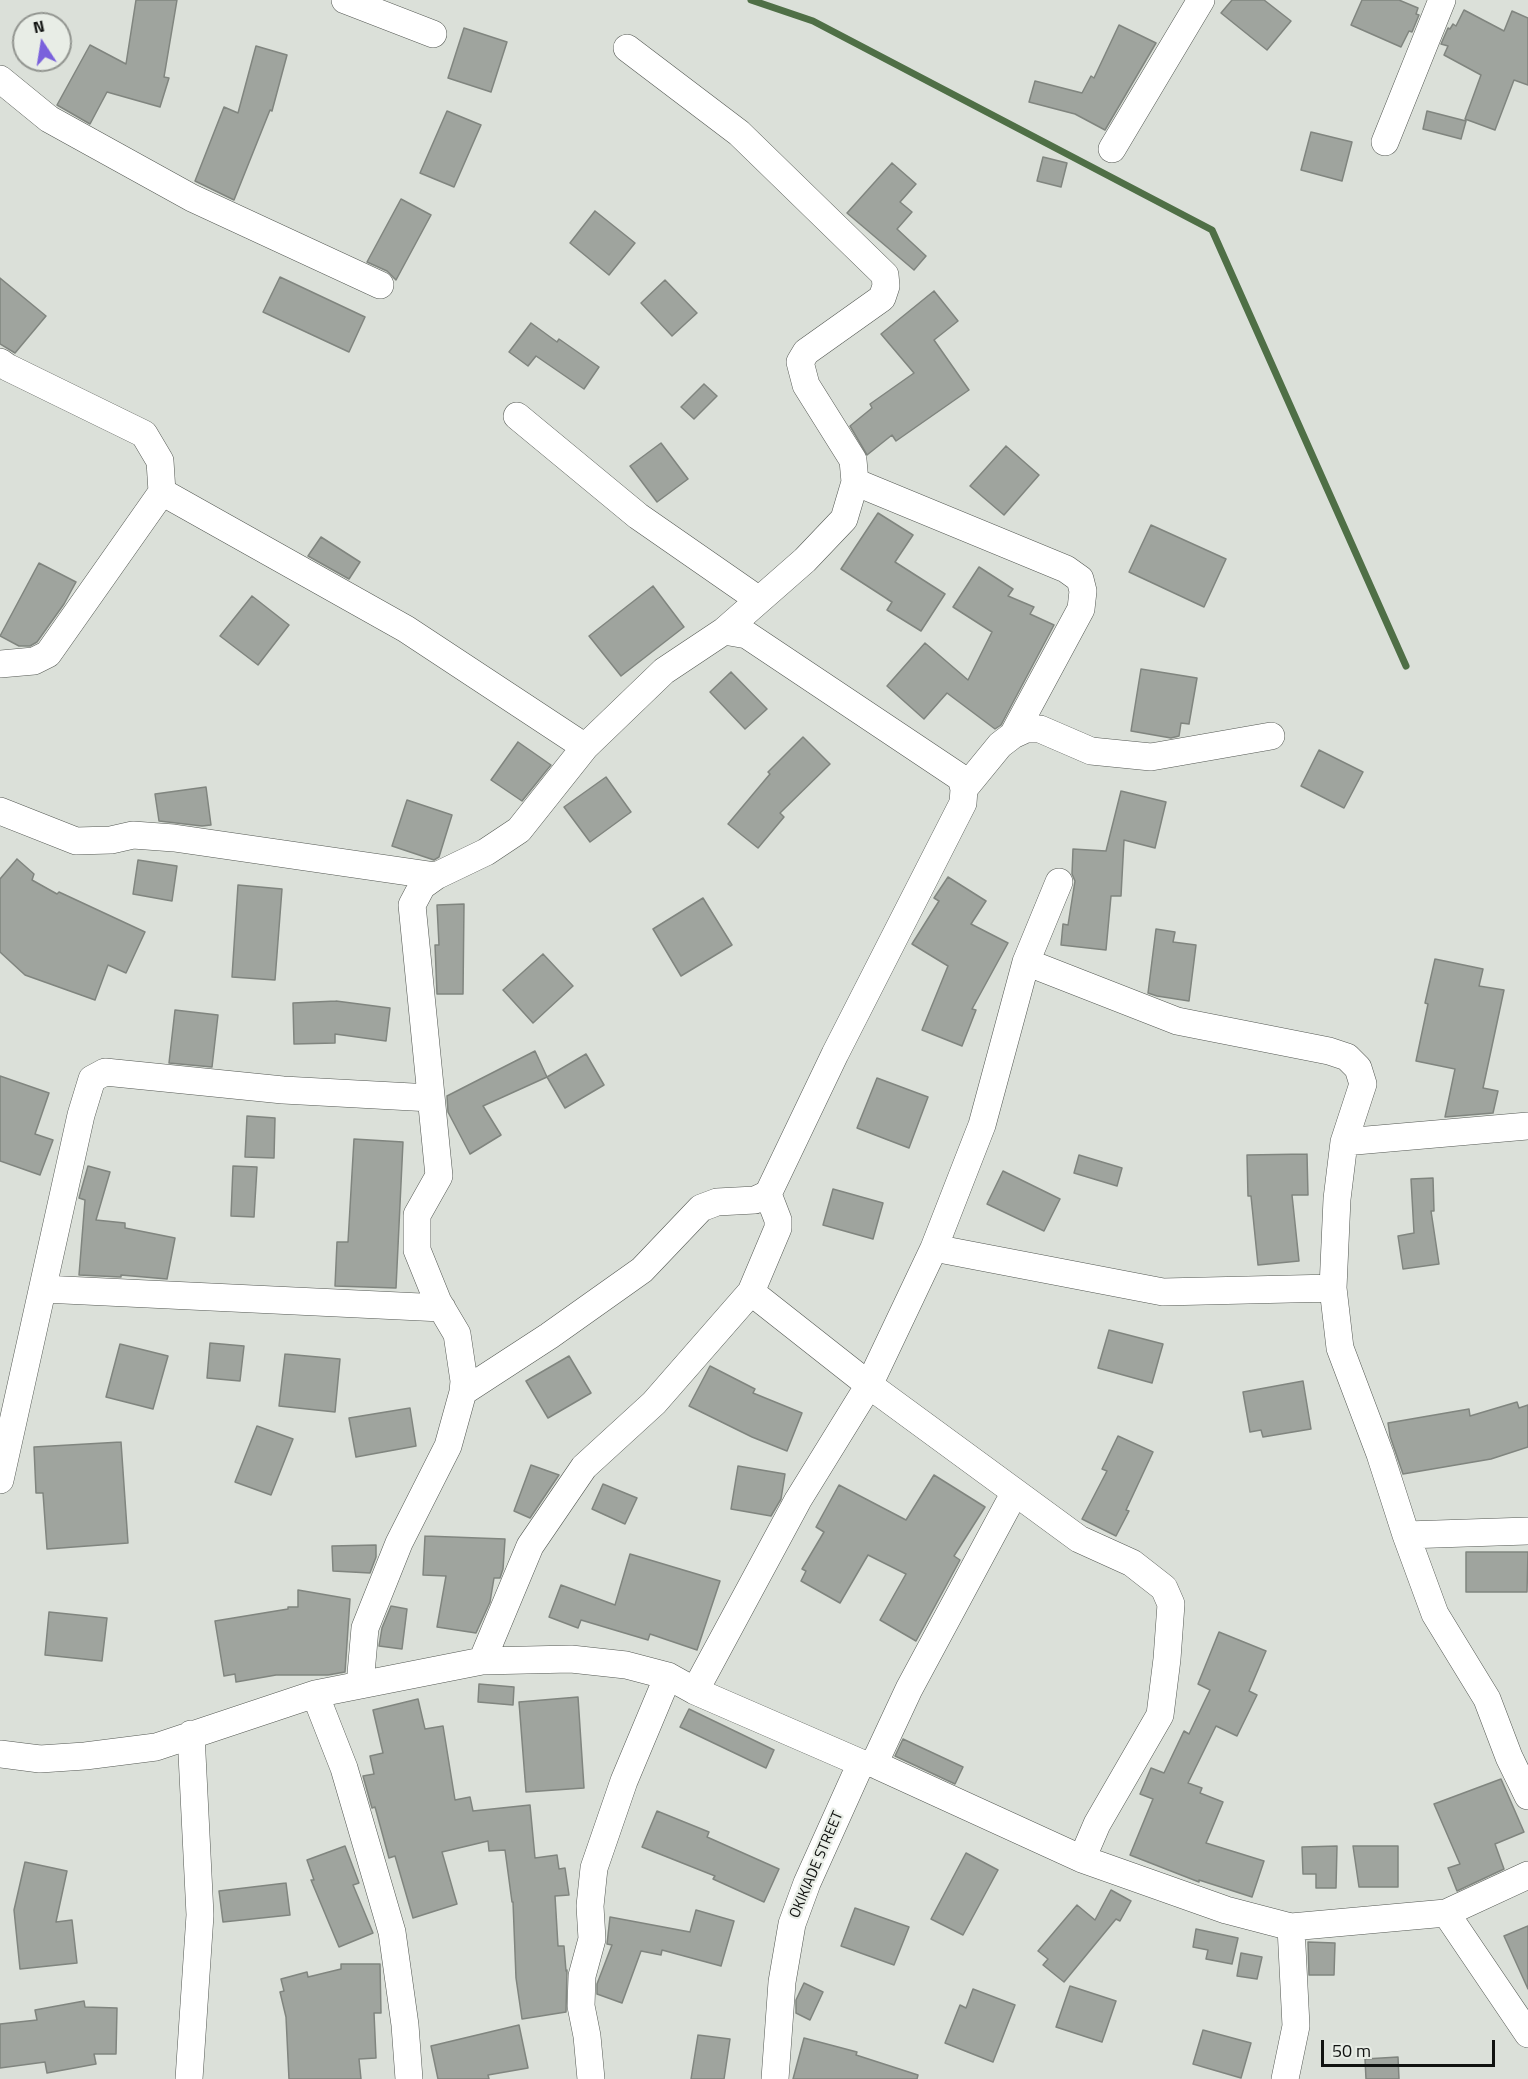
<!DOCTYPE html>
<style>
body{margin:0}
#map{position:relative;width:1528px;height:2079px;overflow:hidden;background:#dbe0d9;font-family:"Titillium Web",sans-serif}
canvas{display:block}
.north{position:absolute;left:12px;top:12px;width:60px;height:60px;box-sizing:border-box;background:#e8ede6;border:2px solid #929590;border-radius:50%;rotate:348deg;font-size:16px;font-weight:700;line-height:24px;text-align:center;color:#101210}
.north::after{content:'';display:block;margin:auto;width:21px;height:27px;background:#7a61dc;clip-path:polygon(50% 0,100% 100%,50% 72%,0 100%)}
.scale{position:absolute;left:1321px;top:2040px;width:174px;height:27px;box-sizing:border-box;border:3px solid #101210;border-top:0;padding-left:8px;font-size:18px;line-height:21px;white-space:nowrap;color:#101210;-webkit-text-stroke:4px #e8ede6;paint-order:stroke}
</style>
<div id="map">
<canvas width="1528" height="2079"></canvas>
<div class="north">N</div>
<div class="scale">50 m</div>
</div>
<script>
const ctx = document.querySelector('canvas').getContext('2d');
ctx.lineJoin = 'round';
const poly = rows => new Path2D(rows.map(r => 'M' + r).join(''));
function strokePath(path, color, width, dash) { ctx.strokeStyle = color; ctx.lineWidth = width; ctx.lineCap = dash ? 'butt' : 'round'; ctx.setLineDash(dash || []); ctx.stroke(path); }
function fillPath(path, color) { ctx.fillStyle = color; ctx.fill(path, 'evenodd'); }
function write(font, color, halo, rows, align = 'center') {
  ctx.font = font + ' "Titillium Web",sans-serif'; ctx.lineWidth = 4.5; ctx.setLineDash([]); ctx.textBaseline = 'middle'; ctx.strokeStyle = halo; ctx.fillStyle = color; for (const [text, x, y, turn = 0] of rows) {
    ctx.save(); ctx.translate(x, y); ctx.rotate((+turn || 0) * Math.PI / 180); ctx.textAlign = isNaN(turn) ? turn : align; if (halo) ctx.strokeText(text, 0, 0); ctx.fillText(text, 0, 0); ctx.restore();
  }
}
const stream = poly([
 [751,0,813,21,1212,230,1406,666]
]);
const building = poly([
 [136,0,177,0,164,77,169,78,160,107,107,92,90,124,57,105,90,45,126,64,136,0],
 [1232,0,1264,0,1291,21,1267,50,1221,13,1232,0],
 [1362,0,1399,0,1418,8,1416,14,1419,15,1412,32,1409,31,1401,47,1351,25,1362,0],
 [1464,10,1504,31,1512,11,1528,18,1528,85,1514,80,1495,130,1465,119,1481,75,1444,55,1448,46,1441,44,1448,28,1450,29,1453,24,1456,26,1464,10],
 [1119,25,1156,43,1105,130,1075,114,1029,102,1035,81,1082,93,1091,76,1094,78,1119,25],
 [464,28,507,42,491,92,448,78,464,28],
 [256,46,287,55,272,111,270,110,234,200,195,181,224,107,238,113,256,46],
 [447,111,481,125,454,187,420,173,447,111],
 [1427,111,1466,121,1461,139,1423,129,1427,111],
 [1311,132,1352,142,1342,181,1301,170,1311,132],
 [1043,157,1067,163,1061,187,1037,181,1043,157],
 [892,163,916,184,900,202,912,212,897,229,926,256,914,270,847,213,892,163],
 [401,199,431,215,396,280,387,271,367,262,401,199],
 [595,211,635,243,609,275,570,243,595,211],
 [280,277,365,317,349,352,263,312,280,277],
 [0,278,46,316,15,353,0,344,0,278],
 [665,280,697,313,672,336,641,303,665,280],
 [934,291,958,321,934,340,969,390,896,441,892,435,867,455,850,426,872,408,870,404,914,373,881,334,934,291],
 [531,323,557,342,559,339,599,367,584,389,536,356,528,366,509,352,531,323],
 [704,384,717,396,694,419,681,407,704,384],
 [661,443,688,479,657,502,630,466,661,443],
 [1006,446,1039,475,1004,515,970,486,1006,446],
 [878,513,913,535,895,562,945,594,921,631,887,610,892,602,841,569,878,513],
 [1151,525,1226,559,1204,607,1129,572,1151,525],
 [321,537,360,562,349,579,308,556,321,537],
 [39,563,76,582,64,604,37,642,30,646,19,646,0,636,39,563],
 [979,567,1013,589,1008,596,1034,607,1030,614,1054,625,1001,725,995,729,947,693,924,719,887,686,925,643,968,680,992,632,953,607,979,567],
 [653,586,684,627,621,676,589,636,653,586],
 [252,596,289,625,258,665,220,636,252,596],
 [1141,669,1197,678,1189,724,1181,723,1179,736,1171,738,1131,731,1141,669],
 [731,672,767,709,745,729,710,692,731,672],
 [803,737,830,764,780,813,784,817,758,848,728,824,770,774,768,772,803,737],
 [518,742,551,765,522,801,491,780,518,742],
 [1319,750,1363,772,1344,808,1301,786,1319,750],
 [606,777,631,812,590,842,564,807,606,777],
 [206,787,211,825,202,826,159,821,155,794,206,787],
 [1121,791,1166,802,1155,848,1124,840,1121,896,1111,896,1106,950,1061,945,1063,924,1068,925,1075,881,1072,874,1073,849,1106,851,1121,791],
 [407,800,452,815,439,857,434,860,392,846,407,800],
 [17,859,34,874,32,880,57,894,59,892,145,932,126,973,108,965,95,1000,25,975,0,952,0,879,17,859],
 [138,860,177,866,172,901,133,894,138,860],
 [948,877,986,901,971,924,1008,943,972,1009,976,1010,962,1046,922,1030,948,966,912,944,939,901,934,898,948,877],
 [238,885,282,889,275,980,232,977,238,885],
 [703,898,732,945,681,976,653,929,703,898],
 [464,904,463,994,437,994,435,945,439,945,437,905,464,904],
 [1156,929,1175,932,1173,942,1196,945,1189,1001,1157,996,1148,993,1156,929],
 [543,954,573,986,533,1023,503,990,543,954],
 [1435,959,1483,969,1479,986,1504,990,1483,1088,1498,1091,1493,1113,1445,1117,1455,1069,1416,1061,1428,1004,1425,1003,1435,959],
 [336,1001,390,1008,386,1041,335,1034,335,1043,294,1044,293,1003,336,1001],
 [175,1010,218,1015,212,1067,169,1063,175,1010],
 [535,1051,547,1077,483,1106,501,1135,470,1154,448,1112,447,1096,535,1051],
 [586,1054,604,1085,565,1108,547,1077,586,1054],
 [0,1076,49,1093,35,1134,53,1140,40,1175,0,1161,0,1076],
 [877,1078,928,1097,909,1148,857,1128,877,1078],
 [247,1116,275,1118,274,1158,245,1157,247,1116],
 [354,1139,403,1142,396,1288,335,1286,337,1242,348,1242,354,1139],
 [1307,1154,1308,1195,1292,1195,1299,1261,1258,1265,1251,1196,1248,1196,1247,1155,1307,1154],
 [1079,1155,1122,1168,1117,1186,1074,1173,1079,1155],
 [88,1166,110,1172,96,1220,125,1223,125,1228,175,1238,167,1279,121,1275,121,1277,79,1275,85,1200,79,1198,88,1166],
 [233,1166,257,1167,254,1217,231,1216,233,1166],
 [1003,1171,1060,1199,1044,1231,987,1204,1003,1171],
 [1433,1178,1434,1211,1431,1211,1439,1264,1403,1269,1398,1236,1414,1233,1411,1179,1433,1178],
 [833,1189,883,1203,873,1239,823,1225,833,1189],
 [1109,1330,1163,1344,1152,1383,1098,1368,1109,1330],
 [210,1343,244,1346,240,1381,207,1378,210,1343],
 [120,1344,168,1356,153,1409,106,1397,120,1344],
 [285,1354,340,1359,335,1412,279,1406,285,1354],
 [569,1356,591,1393,548,1418,526,1381,569,1356],
 [710,1366,755,1389,753,1393,802,1413,787,1451,752,1437,689,1406,710,1366],
 [1303,1381,1311,1429,1263,1437,1261,1430,1250,1432,1243,1392,1303,1381],
 [1517,1402,1519,1408,1528,1405,1528,1447,1491,1459,1403,1474,1390,1436,1388,1423,1469,1409,1470,1416,1517,1402],
 [410,1408,416,1446,356,1457,349,1418,410,1408],
 [257,1426,293,1439,271,1495,235,1482,257,1426],
 [1118,1436,1153,1452,1126,1510,1129,1511,1116,1536,1082,1519,1107,1471,1102,1469,1118,1436],
 [121,1442,128,1543,47,1549,43,1493,36,1493,34,1447,121,1442],
 [531,1465,559,1475,530,1518,514,1511,531,1465],
 [738,1466,785,1474,781,1499,771,1516,731,1509,738,1466],
 [934,1475,985,1507,954,1556,960,1560,916,1641,880,1620,906,1574,868,1555,840,1603,801,1581,806,1571,802,1569,824,1532,816,1527,839,1485,906,1520,934,1475],
 [603,1484,637,1498,625,1524,592,1509,603,1484],
 [425,1536,505,1539,503,1569,500,1578,494,1578,490,1602,476,1633,437,1627,446,1576,423,1575,425,1536],
 [376,1545,376,1557,370,1573,333,1571,332,1546,376,1545],
 [1466,1552,1528,1552,1527,1592,1466,1592,1466,1552],
 [630,1554,720,1581,697,1650,650,1634,648,1640,581,1620,578,1628,549,1617,561,1585,615,1605,630,1554],
 [298,1590,350,1599,345,1672,328,1675,276,1675,236,1682,235,1674,224,1676,215,1621,288,1609,288,1607,298,1607,298,1590],
 [391,1606,407,1609,402,1649,379,1646,382,1628,391,1606],
 [49,1612,107,1618,102,1661,45,1655,49,1612],
 [1219,1632,1266,1651,1249,1691,1257,1695,1237,1736,1216,1726,1188,1783,1202,1788,1200,1793,1223,1802,1206,1843,1264,1861,1252,1897,1199,1880,1199,1882,1130,1855,1153,1799,1140,1794,1151,1768,1164,1773,1184,1731,1189,1734,1210,1690,1198,1684,1219,1632],
 [479,1684,514,1687,513,1705,478,1702,479,1684],
 [578,1697,584,1788,526,1792,519,1702,578,1697],
 [418,1699,425,1729,443,1726,455,1800,470,1797,473,1811,530,1805,535,1858,557,1855,559,1869,565,1868,569,1895,555,1896,558,1946,564,1946,566,1971,567,1970,566,2012,522,2019,516,1978,513,1902,512,1902,505,1850,489,1851,488,1841,442,1852,457,1904,413,1918,395,1856,389,1858,375,1807,372,1808,363,1776,374,1774,370,1756,383,1753,373,1710,418,1699],
 [689,1709,774,1750,766,1768,680,1727,689,1709],
 [903,1739,963,1767,955,1784,895,1756,903,1739],
 [1501,1779,1524,1832,1495,1844,1504,1869,1457,1891,1448,1868,1460,1864,1434,1804,1501,1779],
 [657,1811,709,1832,707,1837,779,1869,764,1902,713,1879,715,1876,642,1847,657,1811],
 [345,1846,359,1883,353,1885,373,1933,339,1947,311,1880,314,1880,307,1860,345,1846],
 [1337,1846,1336,1888,1316,1888,1316,1874,1303,1874,1302,1847,1337,1846],
 [1353,1846,1398,1846,1398,1887,1359,1887,1353,1846],
 [966,1853,998,1870,963,1935,931,1919,966,1853],
 [25,1862,67,1871,56,1922,72,1920,77,1963,20,1969,14,1910,25,1862],
 [286,1883,290,1915,223,1922,219,1891,286,1883],
 [1111,1890,1131,1901,1120,1921,1116,1919,1064,1982,1043,1965,1048,1959,1038,1951,1077,1905,1095,1920,1111,1890],
 [855,1908,909,1927,894,1965,841,1946,855,1908],
 [696,1910,734,1921,721,1966,662,1950,661,1955,641,1951,622,2003,597,1994,597,1984,612,1945,607,1944,610,1917,690,1932,696,1910],
 [1528,1926,1528,1989,1504,1936,1528,1926],
 [1196,1929,1238,1938,1232,1964,1206,1959,1208,1950,1193,1947,1196,1929],
 [1308,1942,1335,1943,1334,1975,1309,1975,1308,1942],
 [1241,1953,1262,1957,1257,1979,1237,1976,1241,1953],
 [341,1964,380,1964,381,2013,374,2013,376,2058,359,2059,361,2079,289,2079,286,2017,280,1992,284,1991,281,1979,307,1972,308,1977,341,1969,341,1964],
 [804,1983,823,1992,810,2020,796,2013,796,2000,804,1983],
 [1070,1986,1116,2001,1102,2042,1056,2027,1070,1986],
 [973,1989,1015,2005,993,2062,945,2043,960,2005,966,2008,973,1989],
 [84,2001,85,2007,117,2008,116,2054,94,2054,96,2064,47,2073,45,2062,0,2068,0,2024,37,2020,35,2010,84,2001],
 [519,2025,528,2068,488,2075,489,2079,438,2079,431,2046,519,2025],
 [1203,2030,1251,2043,1241,2078,1193,2064,1203,2030],
 [698,2035,730,2039,724,2079,691,2079,698,2035],
 [804,2038,857,2052,856,2055,918,2075,917,2079,793,2079,804,2038],
 [1398,2057,1399,2079,1366,2079,1365,2059,1398,2057]
]);
const street = poly([
 [345,0,433,34],
 [627,48,739,133,885,275,886,286,882,298,806,352,800,362,806,385,853,460,855,482,844,519,805,560,724,631],
 [0,79,49,119,192,198,380,285],
 [1385,142,1442,0],
 [1112,149,1201,0],
 [0,362,7,367,144,434,160,461,162,492,48,654,34,661,0,664],
 [517,416,638,516,759,600],
 [855,482,1066,569,1080,579,1083,591,1081,609,1013,735],
 [162,492,406,629,585,747],
 [964,789,1000,745,1013,735,1026,729,1040,729,1091,751,1151,757,1271,736],
 [0,811,76,841,111,840,133,835,174,838,436,876],
 [1026,962,1177,1021,1329,1051,1347,1057,1358,1068,1363,1084,1344,1142,1337,1199,1333,1288,1340,1348,1380,1454,1406,1535,1435,1614,1487,1699,1509,1757,1528,1796],
 [1344,1142,1528,1126],
 [934,1248,1163,1292,1333,1288],
 [43,1289,442,1308],
 [751,1292,869,1385,1079,1539,1132,1563,1164,1588,1171,1604,1167,1659,1160,1715,1097,1824,1082,1859],
 [0,1480,81,1115,92,1079,105,1072,283,1090,431,1098],
 [1406,1535,1528,1531],
 [482,1661,530,1546,584,1467,654,1403,751,1292,778,1228,778,1220,768,1194],
 [360,1685,365,1628,399,1543,448,1446,463,1392,464,1381,457,1334,438,1302,417,1250,417,1215,439,1176,412,905,422,886,436,876,486,852,519,830,585,747,664,671,724,631,747,635,961,778,964,789,963,803,835,1054,768,1194,755,1200,717,1202,701,1208,642,1270,549,1336,463,1392],
 [695,1691,798,1500,869,1385,934,1248,982,1125,1026,962,1059,882],
 [315,1694,344,1768,392,1932,405,2025,409,2079],
 [0,1754,40,1759,85,1756,156,1747,315,1694,482,1661,571,1659,626,1665,668,1676,695,1691,861,1763,874,1764,1082,1859,1226,1910,1291,1927,1446,1913,1528,1875],
 [874,1764,909,1689,1015,1492],
 [1446,1913,1528,2034],
 [189,2079,200,1915,191,1734],
 [591,2079,587,2036,581,2006,582,1976,592,1939,590,1906,594,1868,624,1781,668,1676],
 [775,2079,782,1982,792,1924,807,1883,861,1763],
 [1285,2079,1296,2026,1291,1927]
]);
const streetNames = [
 ["OKIKIADE STREET",817,1865,-67]
];
strokePath(stream, '#4f6f46', 7);
fillPath(building, '#9fa49e');
strokePath(building, '#80857f', 1.5);
strokePath(street, '#545853', 28);
strokePath(street, '#fff', 27);
write('15px', '#101210', '#e8ede6', streetNames);
</script>
